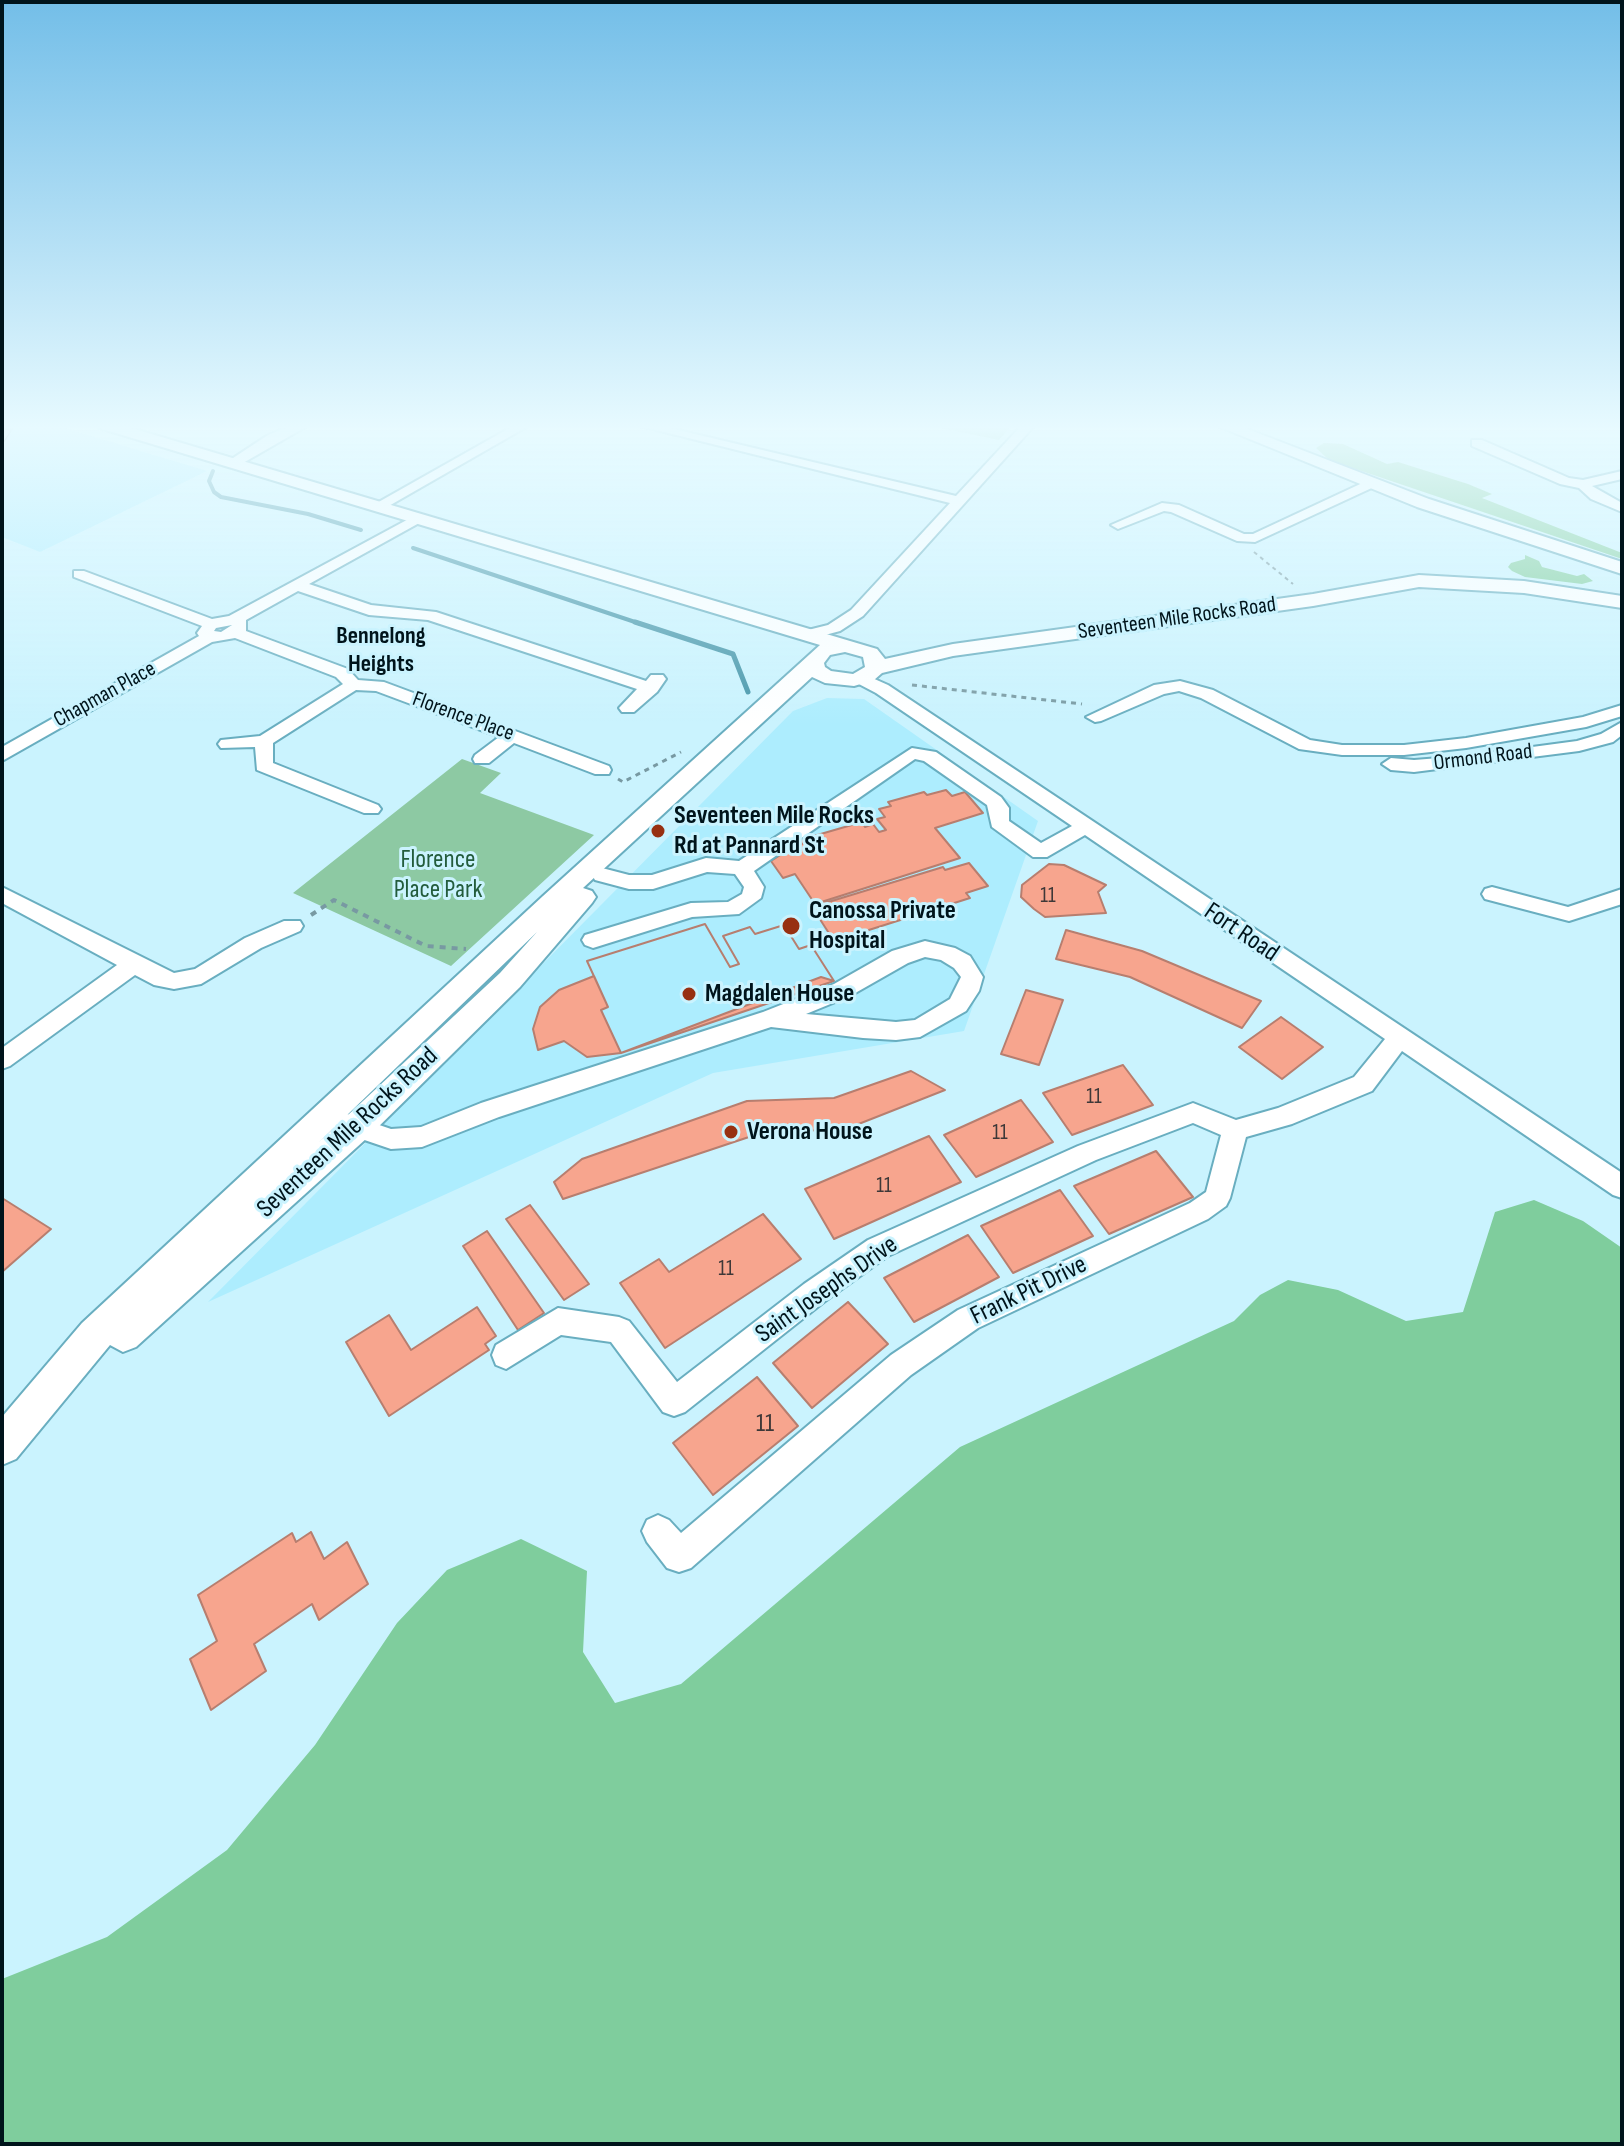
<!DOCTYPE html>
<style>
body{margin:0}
#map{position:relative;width:1624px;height:2146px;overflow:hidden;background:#caf3fe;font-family:"Sofia Sans Condensed",sans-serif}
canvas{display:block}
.frame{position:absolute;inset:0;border:4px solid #00141b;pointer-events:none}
</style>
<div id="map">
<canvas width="1624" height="2146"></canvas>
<div class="frame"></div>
</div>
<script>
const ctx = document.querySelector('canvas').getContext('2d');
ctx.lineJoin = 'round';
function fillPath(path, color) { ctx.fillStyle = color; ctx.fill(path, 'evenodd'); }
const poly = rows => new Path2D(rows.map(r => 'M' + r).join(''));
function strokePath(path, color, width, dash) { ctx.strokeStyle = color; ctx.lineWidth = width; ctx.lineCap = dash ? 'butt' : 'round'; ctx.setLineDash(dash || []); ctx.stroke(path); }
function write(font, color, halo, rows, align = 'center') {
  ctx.font = font + ' "Sofia Sans Condensed",sans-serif'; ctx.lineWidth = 6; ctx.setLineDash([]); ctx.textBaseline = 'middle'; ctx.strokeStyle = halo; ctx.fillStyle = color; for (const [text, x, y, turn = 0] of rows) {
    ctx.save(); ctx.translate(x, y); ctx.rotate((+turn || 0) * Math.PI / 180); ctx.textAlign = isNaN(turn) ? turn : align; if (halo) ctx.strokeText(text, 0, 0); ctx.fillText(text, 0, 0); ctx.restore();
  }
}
const built = poly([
 [2,425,55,425,207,471,40,552,2,537],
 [827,698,864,699,1038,821,964,1031,713,1073,208,1302,793,711]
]);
const green = poly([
 [927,425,1012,425,999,440],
 [462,759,501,773,480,793,594,835,451,966,293,893]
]);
const forest = poly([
 [1324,443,1343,444,1387,464,1398,462,1468,484,1492,494,1482,498,1622,553,1622,559,1329,460,1316,448],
 [1525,555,1539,561,1542,567,1577,576,1584,574,1593,581,1582,584,1525,577,1512,571,1508,567,1511,563,1525,559],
 [1534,1200,1583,1221,1622,1248,1622,2144,2,2144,2,1979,107,1937,227,1850,315,1745,397,1623,447,1570,521,1539,587,1571,583,1652,615,1703,681,1684,960,1447,1234,1321,1260,1295,1288,1280,1338,1290,1406,1321,1463,1312,1495,1212]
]);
const streamFar1 = poly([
 [213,471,209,481,214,492,221,497,308,514,361,530],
 [413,548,641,624]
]);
const stream = poly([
 [635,622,733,654,748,692]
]);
const building = poly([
 [946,790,952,796,965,792,983,813,935,828,960,858,815,904,795,874,783,878,771,861,785,852,781,850,802,844,800,840,862,822,865,827,873,824,879,832,886,830,877,819,885,817,879,809,891,806,888,802,924,792,927,795,946,790],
 [969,863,988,886,966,893,970,898,834,941,812,907,943,867,945,870,969,863],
 [1049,864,1064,865,1106,885,1098,892,1106,913,1045,917,1034,909,1021,897,1022,885,1049,864],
 [705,924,730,967,739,964,723,936,750,927,755,934,784,925,799,949,811,945,834,981,621,1053,601,1010,608,1007,587,961,705,924],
 [705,924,730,967,739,964,723,936,750,927,755,934,784,925,799,949,811,945,834,981,821,977,621,1053,601,1010,608,1007,587,961,705,924],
 [1066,930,1142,951,1261,1001,1242,1028,1130,977,1056,959,1066,930],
 [594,976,608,1007,601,1010,621,1053,587,1057,564,1041,538,1050,533,1029,540,1007,559,990,594,976],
 [1026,990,1063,1000,1039,1065,1001,1054,1026,990],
 [1281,1017,1323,1047,1282,1079,1239,1047,1281,1017],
 [1123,1065,1153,1105,1072,1135,1043,1093,1123,1065],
 [911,1071,945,1090,851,1127,752,1136,563,1199,554,1182,582,1159,747,1101,834,1098,911,1071],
 [1021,1100,1053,1142,976,1177,944,1135,1021,1100],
 [929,1136,961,1182,834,1239,805,1189,929,1136],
 [1156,1151,1193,1197,1109,1234,1074,1186,1156,1151],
 [1060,1190,1093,1236,1013,1273,981,1226,1060,1190],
 [2,1198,51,1229,2,1272,2,1198],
 [530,1205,589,1284,564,1300,506,1219,530,1205],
 [763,1214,801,1259,665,1348,620,1283,659,1259,669,1272,763,1214],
 [487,1231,544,1313,518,1330,463,1246,487,1231],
 [968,1235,999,1277,914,1322,884,1278,968,1235],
 [848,1302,888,1344,812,1408,773,1363,848,1302],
 [477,1307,496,1336,485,1344,489,1350,389,1416,346,1342,389,1315,411,1350,477,1307],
 [757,1377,798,1426,713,1495,673,1443,757,1377],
 [311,1532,324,1559,347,1542,368,1584,319,1620,312,1604,254,1644,266,1671,211,1710,190,1659,217,1641,198,1595,292,1533,296,1542,311,1532]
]);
const pathFar2 = poly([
 [1254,552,1293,584]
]);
const pathFar1 = poly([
 [912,685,1082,704],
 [618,779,623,782,681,752]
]);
const path = poly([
 [311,915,334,900,426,946,466,949]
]);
const minor = poly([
 [293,425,309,425,236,467,224,464,268,435,293,425],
 [515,425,530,425,380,511,368,508,515,425],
 [636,425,657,425,956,496,1022,425,1035,425,863,616,840,631,810,639,804,637,804,631,828,625,851,610,950,503,636,425],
 [1472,440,1482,440,1569,478,1583,480,1622,471,1622,479,1592,486,1622,503,1622,512,1591,499,1579,488,1560,484,1472,446,1472,440],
 [1371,479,1378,483,1376,486,1255,542,1237,541,1171,512,1164,511,1118,529,1111,525,1162,503,1179,505,1244,534,1253,534,1371,479],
 [416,515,421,516,421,522,309,584,371,605,436,612,646,681,651,675,663,675,666,679,657,692,634,712,622,712,619,708,637,689,428,620,369,615,298,591,246,620,246,631,348,669,358,680,384,682,609,766,611,770,609,774,595,774,514,743,489,763,475,763,473,759,475,755,499,737,376,691,356,690,273,743,273,763,378,805,381,809,378,813,364,813,257,770,255,747,221,748,218,744,221,740,260,736,343,684,336,677,235,638,212,642,2,761,2,747,199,636,197,633,202,626,74,577,74,571,84,571,212,619,229,616,416,515],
 [232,625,221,632,214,631,216,628,232,625],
 [861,673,888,685,1622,1173,1622,1198,1613,1195,1402,1051,1372,1091,1292,1124,1246,1137,1230,1198,1226,1206,1208,1219,978,1328,911,1375,691,1568,679,1572,667,1568,647,1542,642,1531,647,1520,658,1515,669,1520,681,1533,891,1355,958,1310,1190,1203,1206,1192,1221,1135,1193,1123,1096,1160,888,1256,824,1302,685,1412,674,1416,663,1412,611,1342,561,1335,506,1369,496,1365,492,1355,496,1345,558,1308,619,1317,629,1321,677,1382,804,1284,868,1240,1078,1146,1193,1103,1236,1120,1278,1108,1354,1077,1385,1039,1085,835,1047,857,1033,857,992,827,987,805,924,761,915,759,754,871,764,887,761,898,739,914,692,917,593,948,585,945,582,940,585,935,691,903,728,902,742,894,744,887,735,874,707,872,653,889,629,889,595,880,592,875,595,870,602,868,629,875,652,875,706,858,739,861,912,748,936,752,1001,797,1009,808,1009,821,1041,843,1072,826,876,693,855,682,853,678,861,673],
 [1180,681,1213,690,1310,740,1342,745,1404,745,1466,738,1583,717,1622,705,1622,716,1586,727,1466,748,1404,755,1342,755,1299,749,1201,698,1179,691,1164,694,1101,721,1095,722,1086,717,1154,685,1180,681],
 [1622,722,1622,735,1613,742,1579,751,1414,772,1391,770,1382,764,1391,758,1414,760,1465,756,1577,741,1601,734,1622,722],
 [2,887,174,973,195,969,245,938,284,921,300,921,303,926,300,931,261,948,201,984,174,989,154,985,135,975,10,1066,2,1069,2,1048,117,965,2,903,2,887],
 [1492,887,1568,907,1622,889,1622,904,1569,921,1485,899,1482,894,1485,889,1492,887],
 [925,941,955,948,970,956,983,977,979,991,966,1011,920,1037,896,1040,863,1038,771,1027,499,1117,422,1147,391,1149,335,1130,332,1123,335,1116,344,1113,391,1129,421,1127,481,1103,763,1012,834,984,892,951,925,941],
 [925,957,941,960,954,968,961,977,950,999,915,1020,896,1022,806,1014,850,996,908,963,925,957]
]);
const major = poly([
 [97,425,121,425,877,649,885,659,953,644,1313,594,1419,575,1524,581,1622,596,1622,608,1524,593,1419,587,1313,606,953,656,882,673,874,680,854,686,825,683,812,677,583,888,592,891,596,897,592,903,520,987,367,1138,136,1347,123,1352,110,1345,16,1459,2,1465,2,1417,82,1323,543,896,820,645,99,428,97,425],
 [845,652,863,657,865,667,853,674,831,671,825,667,824,663,830,655,845,652],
 [537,932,500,973,318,1143,537,932],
 [1215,425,1237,425,1429,499,1622,562,1622,574,1417,507,1215,425]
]);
const rail = poly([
 [2,440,12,425]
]);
const markers = [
 [658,831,8,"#973011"],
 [791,926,10,"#973011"],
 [689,994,8,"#973011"],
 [731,1132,8,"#973011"]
];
const farStreetnames = [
 ["Seventeen Mile Rocks Road",1177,619,-8],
 ["Chapman Place",105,695,-29],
 ["Florence Place",463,717,20],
 ["Ormond Road",1483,758,-7]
];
const numberNames = [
 ["11",1048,896],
 ["11",1094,1097],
 ["11",1000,1133],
 ["11",884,1186],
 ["11",726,1269]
];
const farNeighbourhoodnames = [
 ["Bennelong",381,637],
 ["Heights",381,665]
];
const poiNames = [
 ["Seventeen Mile Rocks",674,816],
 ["Rd at Pannard St",674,846],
 ["Canossa Private",809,911],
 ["Hospital",809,941],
 ["Magdalen House",705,994],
 ["Verona House",747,1132]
];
const parkNames = [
 ["Florence",438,860],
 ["Place Park",438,890]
];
const streetNames = [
 ["Fort Road",1241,933,34],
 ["Seventeen Mile Rocks Road",348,1133,-43],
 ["Saint Josephs Drive",827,1290,-35],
 ["Frank Pit Drive",1029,1291,-26]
];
const nearNumbernames = [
 ["11",765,1424]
];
fillPath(built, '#adedfe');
fillPath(green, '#8dc9a3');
fillPath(forest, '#7fcd9d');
strokePath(streamFar1, '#4696aa', 4);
strokePath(stream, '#4696aa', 5);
fillPath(building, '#f7a58e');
strokePath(building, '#b77e6f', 2);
strokePath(minor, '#69aec0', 4);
strokePath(major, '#69aec0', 4);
strokePath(pathFar2, '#7899a2', 2, [4, 4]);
strokePath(pathFar1, '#7899a2', 3, [5, 5]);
strokePath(path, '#7899a2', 4, [6, 6]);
fillPath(minor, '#fff');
fillPath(major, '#fff');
strokePath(rail, '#314a52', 6);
strokePath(rail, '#caf3fe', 4, [11]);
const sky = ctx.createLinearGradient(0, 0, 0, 725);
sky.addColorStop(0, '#73bee8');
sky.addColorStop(0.59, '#e7faff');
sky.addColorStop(1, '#e7faff00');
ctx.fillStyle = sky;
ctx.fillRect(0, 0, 1624, 725);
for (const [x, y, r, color] of markers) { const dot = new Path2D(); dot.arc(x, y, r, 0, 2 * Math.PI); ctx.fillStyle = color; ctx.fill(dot); strokePath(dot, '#caf3fe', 3); }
write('22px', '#00141b', '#caf3fe', farStreetnames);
write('22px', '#3e3838', null, numberNames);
write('bold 24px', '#00141b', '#caf3fe', farNeighbourhoodnames);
write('bold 26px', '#00141b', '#caf3fe', poiNames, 'left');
write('26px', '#235c3c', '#caf3fe', parkNames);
write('26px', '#00141b', '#caf3fe', streetNames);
write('26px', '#3e3838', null, nearNumbernames);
</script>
